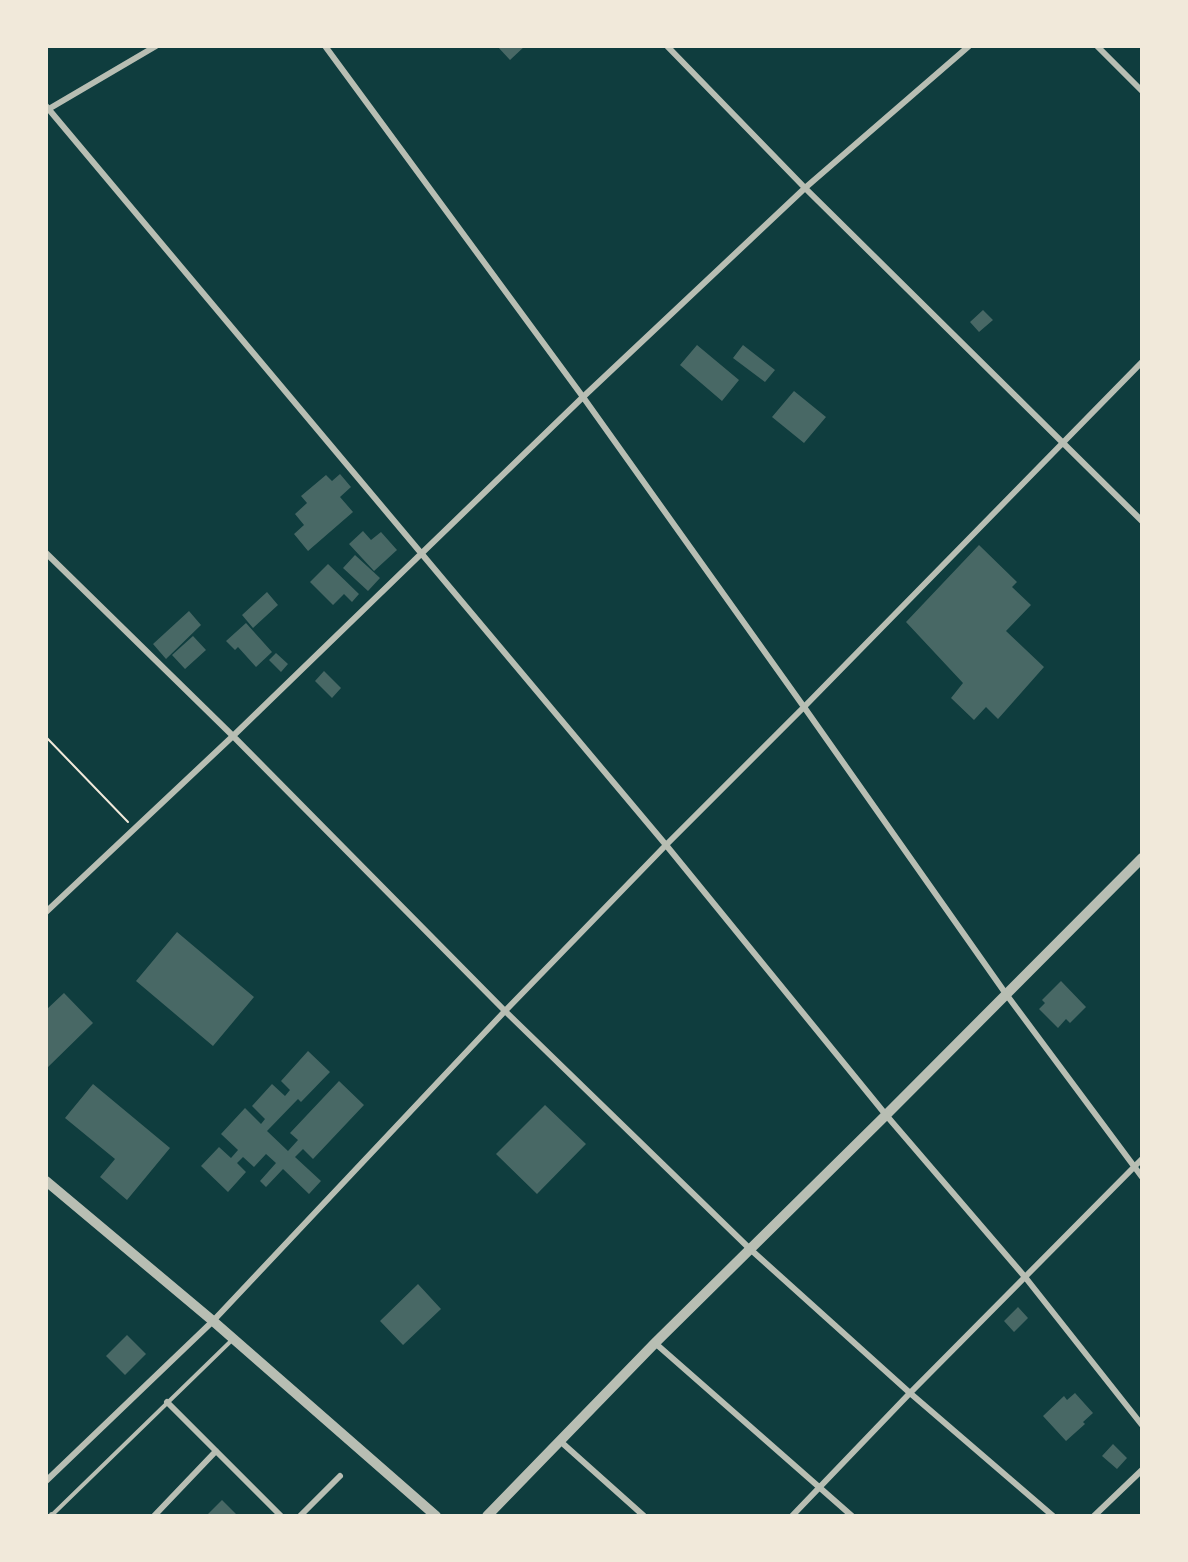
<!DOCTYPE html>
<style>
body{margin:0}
#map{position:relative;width:1188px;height:1562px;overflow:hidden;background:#0f3d3e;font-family:"Exo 2",sans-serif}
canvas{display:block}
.frame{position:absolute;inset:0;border:48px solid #f1e9da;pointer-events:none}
</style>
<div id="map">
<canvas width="1188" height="1562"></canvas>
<div class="frame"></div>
</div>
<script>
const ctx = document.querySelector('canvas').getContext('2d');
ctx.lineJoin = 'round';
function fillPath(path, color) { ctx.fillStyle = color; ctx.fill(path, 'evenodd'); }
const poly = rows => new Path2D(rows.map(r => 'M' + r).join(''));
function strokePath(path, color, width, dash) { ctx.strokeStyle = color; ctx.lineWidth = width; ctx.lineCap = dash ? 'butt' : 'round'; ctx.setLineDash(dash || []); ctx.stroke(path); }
const building = poly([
 [497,46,525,46,510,60],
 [983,310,993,320,979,332,970,322],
 [697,345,739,380,722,401,680,365],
 [743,345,775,370,765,382,733,358],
 [794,391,826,417,804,443,772,417],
 [340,474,351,487,340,497,353,512,308,551,294,534,304,525,295,514,307,503,301,496,326,475,332,481],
 [363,531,371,540,381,532,397,550,374,571,349,544],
 [979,545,1017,582,1012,587,1031,605,1006,631,1044,667,998,719,986,707,974,720,951,698,963,683,906,622],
 [355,555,380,578,368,591,343,568],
 [328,564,359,594,352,602,344,594,333,605,310,582],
 [267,592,278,605,253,628,242,615],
 [189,611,201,625,166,659,153,644],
 [246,623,272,652,256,667,238,647,235,650,226,641],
 [193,636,206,650,185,669,172,655],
 [276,653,288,664,281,672,269,660],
 [324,671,341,688,332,698,315,681],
 [177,932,254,997,213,1046,136,981],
 [1061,981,1086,1007,1070,1023,1066,1019,1058,1028,1039,1009,1045,1003,1042,1000],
 [64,993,93,1023,46,1069,46,1010],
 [308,1051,330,1072,301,1102,298,1099,267,1131,288,1151,298,1140,290,1133,339,1081,364,1105,313,1159,303,1149,295,1157,321,1181,309,1194,283,1169,266,1187,260,1181,276,1163,266,1154,254,1167,243,1157,237,1163,246,1172,228,1192,201,1166,219,1147,231,1158,238,1150,221,1134,245,1108,261,1124,265,1119,252,1106,272,1084,285,1096,290,1090,281,1081],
 [93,1084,170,1148,127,1200,100,1177,115,1159,65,1118],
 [545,1105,586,1144,537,1194,496,1154],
 [418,1284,441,1309,403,1345,380,1321],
 [1018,1307,1028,1318,1014,1332,1004,1321],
 [127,1335,146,1354,125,1375,106,1356],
 [1075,1393,1093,1413,1083,1422,1085,1424,1066,1441,1043,1416,1064,1396,1067,1400],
 [1113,1444,1127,1458,1117,1469,1102,1456],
 [222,1500,238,1516,206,1516]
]);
const path = poly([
 [46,737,128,822]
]);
const service = poly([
 [52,1515,232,1340]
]);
const minor = poly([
 [325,46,583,397,804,707,1006,994,1142,1177],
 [667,46,805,188,1142,521],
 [1097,46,1142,91],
 [46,106,666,845,886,1115,1025,1277,1142,1425],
 [47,110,156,46],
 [46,553,233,736,505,1011,750,1249,910,1393,1053,1516],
 [46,912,233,736,583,397,805,188,969,46],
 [655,1343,852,1516],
 [167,1402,281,1516],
 [560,1441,644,1516],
 [46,1481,213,1321,505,1011,666,845,804,707,1142,362],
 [52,1515,52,1516],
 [154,1516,216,1451],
 [300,1516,340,1476],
 [792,1516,910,1393,1142,1159],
 [1094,1516,1142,1470]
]);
const tertiary = poly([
 [46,1181,213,1321,436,1516],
 [487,1516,655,1343,886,1115,1142,858]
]);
fillPath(building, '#486865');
strokePath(path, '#f1e9da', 2);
strokePath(service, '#b8beb3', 4);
strokePath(minor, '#b8beb3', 6);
strokePath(tertiary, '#b8beb3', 10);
</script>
